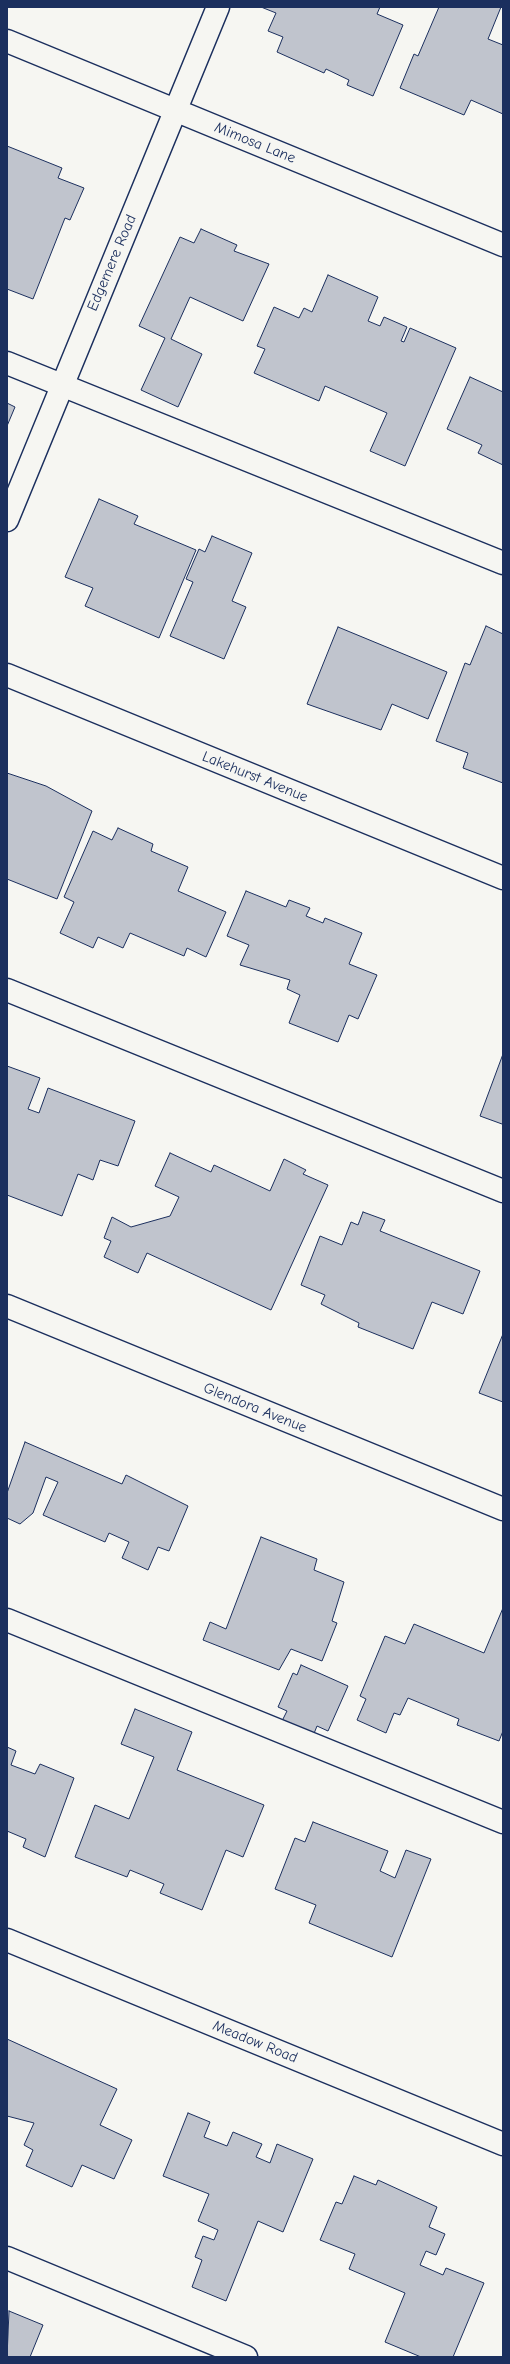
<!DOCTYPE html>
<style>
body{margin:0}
#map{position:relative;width:510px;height:2364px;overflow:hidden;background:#f6f6f2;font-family:"Comic Neue",sans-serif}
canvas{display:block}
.frame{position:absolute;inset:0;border:8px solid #1b2f5e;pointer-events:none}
</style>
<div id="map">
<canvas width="510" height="2364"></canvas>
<div class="frame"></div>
</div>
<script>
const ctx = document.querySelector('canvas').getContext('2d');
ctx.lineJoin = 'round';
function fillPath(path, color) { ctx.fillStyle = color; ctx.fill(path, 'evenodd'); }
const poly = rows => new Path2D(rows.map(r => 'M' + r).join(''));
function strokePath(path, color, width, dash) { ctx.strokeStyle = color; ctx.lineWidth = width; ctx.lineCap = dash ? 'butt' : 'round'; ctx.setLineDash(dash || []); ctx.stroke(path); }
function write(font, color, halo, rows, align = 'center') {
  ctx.font = font + ' "Comic Neue",sans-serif'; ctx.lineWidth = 3; ctx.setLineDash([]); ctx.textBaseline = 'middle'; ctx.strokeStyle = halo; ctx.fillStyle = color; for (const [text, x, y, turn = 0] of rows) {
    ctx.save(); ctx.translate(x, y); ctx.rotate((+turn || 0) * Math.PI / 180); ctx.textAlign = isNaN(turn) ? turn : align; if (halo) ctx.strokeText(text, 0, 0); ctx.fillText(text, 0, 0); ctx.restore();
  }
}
const building = poly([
 [261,7,380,7,377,14,403,25,373,96,347,85,349,80,326,69,324,73,277,52,283,37,268,31,276,13,261,7],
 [439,7,501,7,488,39,503,45,503,114,471,100,464,115,400,88,414,54,418,56,439,7],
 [7,146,62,168,58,178,84,188,70,220,65,218,33,299,7,289,7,146],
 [201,229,237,245,234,251,269,264,243,321,190,297,171,339,202,354,178,407,141,390,165,338,139,326,180,237,194,243,201,229],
 [328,275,378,297,368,321,380,326,384,317,407,327,401,341,404,342,410,328,456,348,405,466,370,451,387,413,325,386,319,401,254,373,265,349,257,346,274,307,299,318,304,308,312,312,328,275],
 [470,377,503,392,503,465,478,453,482,445,447,429,470,377],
 [7,403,15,407,7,426,7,403],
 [99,499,138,516,134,524,196,550,159,638,85,606,93,588,65,577,99,499],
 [212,536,252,553,232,601,246,607,224,659,170,636,193,582,186,579,199,549,205,552,212,536],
 [486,626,503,634,503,783,463,768,468,753,436,741,465,663,470,665,486,626],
 [338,627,447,672,428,719,392,704,381,730,307,704,338,627],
 [7,773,46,786,92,811,57,899,7,879,7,773],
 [118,828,153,844,151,851,188,867,178,891,226,912,206,957,187,948,184,956,130,933,123,948,98,937,93,948,60,933,74,902,64,897,93,831,112,840,118,828],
 [246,891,286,907,289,900,310,908,306,916,323,923,325,918,362,933,349,964,377,975,358,1019,349,1015,338,1042,289,1023,300,995,287,989,290,980,240,965,249,945,227,936,246,891],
 [503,1054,503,1123,502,1124,480,1116,503,1054],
 [7,1066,40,1078,28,1109,39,1113,48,1088,135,1121,118,1166,100,1160,93,1180,78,1174,62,1216,7,1195,7,1066],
 [170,1153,211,1172,214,1165,270,1191,284,1159,306,1170,303,1174,328,1185,271,1310,147,1253,138,1273,104,1257,111,1241,104,1238,112,1217,131,1227,170,1216,179,1197,155,1186,170,1153],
 [363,1212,385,1220,380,1231,480,1271,463,1314,432,1302,413,1349,358,1327,359,1323,321,1304,325,1295,301,1285,320,1236,342,1245,351,1222,358,1225,363,1212],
 [503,1334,503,1402,479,1393,503,1334],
 [25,1442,122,1484,126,1475,188,1506,169,1551,158,1547,148,1570,122,1558,129,1542,109,1533,105,1542,43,1515,58,1482,46,1477,33,1513,20,1524,7,1518,7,1493,25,1442],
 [261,1537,317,1559,314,1570,344,1582,332,1621,337,1623,322,1661,291,1649,279,1670,203,1640,210,1622,226,1629,261,1537],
 [503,1608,503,1731,499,1741,457,1725,459,1719,408,1698,400,1715,394,1713,386,1733,357,1720,366,1699,360,1696,385,1636,405,1644,414,1624,484,1653,503,1608],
 [301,1665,348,1686,328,1731,317,1726,313,1736,282,1721,287,1711,278,1707,293,1673,297,1675,301,1665],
 [135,1709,192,1732,177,1770,264,1805,243,1857,226,1850,202,1910,160,1893,164,1884,130,1870,127,1877,75,1857,95,1805,129,1819,154,1757,121,1744,135,1709],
 [7,1747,16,1751,11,1765,35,1774,40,1764,74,1778,45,1857,23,1847,26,1839,7,1831,7,1747],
 [313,1822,388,1851,380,1871,395,1878,406,1850,431,1859,392,1957,309,1923,316,1905,275,1889,295,1838,305,1842,313,1822],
 [7,2039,117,2089,100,2125,132,2140,114,2179,82,2165,72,2187,26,2166,33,2150,24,2145,34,2123,7,2116,7,2039],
 [188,2113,210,2122,204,2137,227,2146,233,2132,262,2144,256,2157,270,2163,277,2144,313,2159,283,2232,258,2221,226,2301,192,2287,202,2260,195,2257,203,2236,214,2240,218,2230,198,2221,209,2194,163,2176,188,2113],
 [354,2176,376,2185,378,2180,437,2207,429,2227,445,2234,436,2255,426,2251,420,2265,443,2275,446,2268,484,2283,453,2357,421,2357,385,2342,405,2293,349,2269,355,2254,320,2240,336,2202,342,2204,354,2176],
 [9,2311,43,2325,30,2357,7,2357,9,2311]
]);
const minor = poly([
 [7,41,503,245],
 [7,363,503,563],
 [7,520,218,7],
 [7,675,503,878],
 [7,990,503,1191],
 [7,1306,503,1509],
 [7,1620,503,1822],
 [7,1940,503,2144],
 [7,2258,246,2357]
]);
const streetNames = [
 ["Mimosa Lane",255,143,22],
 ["Edgemere Road",112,263,-67],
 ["Lakehurst Avenue",255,777,22],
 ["Glendora Avenue",255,1408,22],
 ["Meadow Road",255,2042,22]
];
fillPath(building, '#c0c4cd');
strokePath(building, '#1b2f5e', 1);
strokePath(minor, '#1b2f5e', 25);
strokePath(minor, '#f6f6f2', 22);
write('15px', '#1b2f5e', '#f6f6f2', streetNames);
</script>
